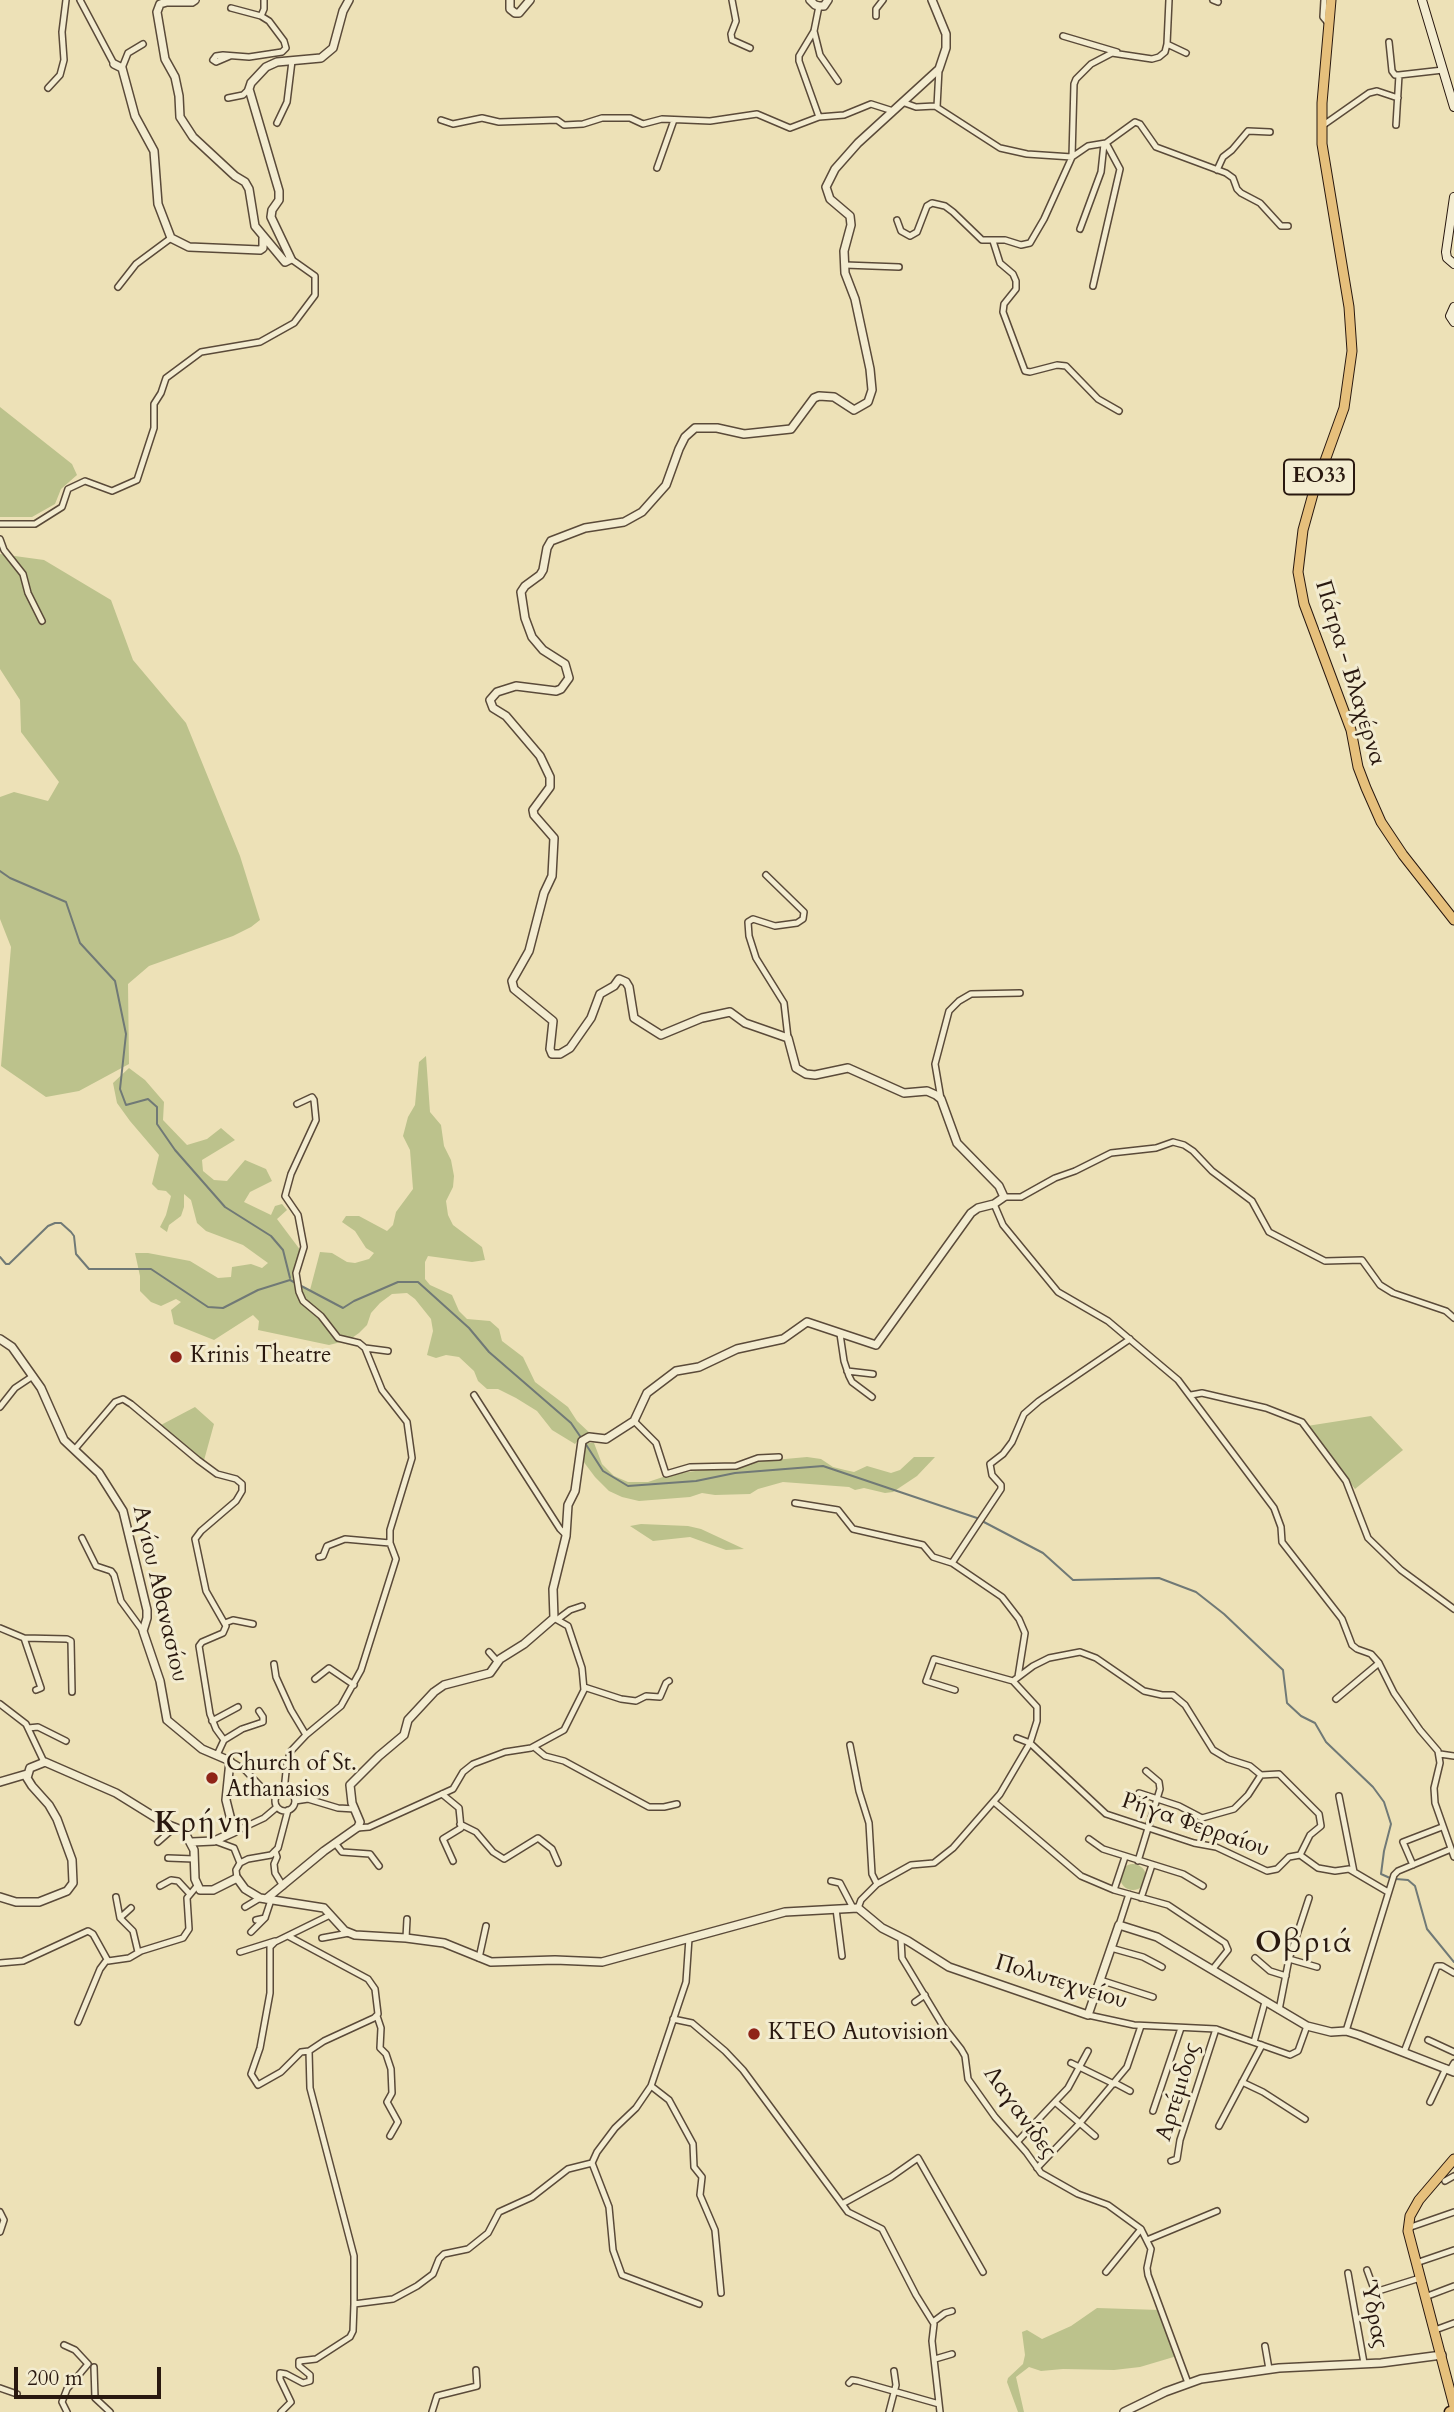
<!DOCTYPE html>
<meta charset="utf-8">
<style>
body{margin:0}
#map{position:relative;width:1454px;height:2412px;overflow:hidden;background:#ede1b7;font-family:Cardo,serif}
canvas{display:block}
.scale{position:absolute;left:14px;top:2367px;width:147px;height:32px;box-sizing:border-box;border:4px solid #29180f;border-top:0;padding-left:9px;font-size:21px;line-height:24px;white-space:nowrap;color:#29180f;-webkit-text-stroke:5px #f3ecd0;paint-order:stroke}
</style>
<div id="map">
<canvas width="1454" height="2412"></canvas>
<div class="scale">200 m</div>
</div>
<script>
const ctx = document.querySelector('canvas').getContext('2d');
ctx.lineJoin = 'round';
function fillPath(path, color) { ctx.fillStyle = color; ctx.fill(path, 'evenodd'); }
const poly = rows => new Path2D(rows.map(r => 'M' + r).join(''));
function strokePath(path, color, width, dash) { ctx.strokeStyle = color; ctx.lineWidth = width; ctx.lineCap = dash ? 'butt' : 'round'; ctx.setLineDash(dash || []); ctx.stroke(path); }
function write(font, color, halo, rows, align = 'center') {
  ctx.font = font + ' Cardo,serif'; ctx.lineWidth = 6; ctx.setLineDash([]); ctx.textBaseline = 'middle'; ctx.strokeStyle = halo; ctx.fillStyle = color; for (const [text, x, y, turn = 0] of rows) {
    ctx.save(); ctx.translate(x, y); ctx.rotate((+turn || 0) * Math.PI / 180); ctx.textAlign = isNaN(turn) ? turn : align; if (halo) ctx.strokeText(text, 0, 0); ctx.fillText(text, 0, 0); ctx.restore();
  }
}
const green = poly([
 [0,407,72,464,77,475,61,489,55,504,32,517,0,517],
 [0,554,44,560,111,600,133,660,186,723,240,856,260,920,251,927,233,936,149,966,128,984,129,1064,79,1091,46,1097,1,1066,11,947,0,919,0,797,14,792,48,801,59,782,21,732,20,700,0,669],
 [426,1056,430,1112,441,1125,444,1146,451,1160,454,1176,453,1187,446,1201,448,1215,453,1225,482,1247,485,1260,472,1262,428,1256,425,1262,425,1279,430,1285,452,1295,459,1311,467,1319,490,1321,499,1329,502,1341,523,1357,535,1382,568,1407,577,1421,592,1435,579,1439,575,1444,552,1430,537,1411,516,1398,498,1389,487,1389,478,1381,474,1371,459,1357,446,1355,436,1358,427,1355,433,1331,431,1319,415,1299,407,1293,392,1294,380,1303,371,1313,367,1325,359,1333,349,1340,329,1345,258,1330,259,1321,253,1315,214,1340,174,1324,171,1310,181,1302,176,1299,161,1306,151,1302,140,1291,140,1276,135,1253,148,1253,190,1261,218,1278,231,1277,232,1267,251,1264,262,1268,268,1263,243,1245,206,1231,197,1223,191,1200,184,1194,184,1207,181,1216,169,1225,167,1232,160,1227,166,1215,171,1196,166,1191,158,1190,152,1184,159,1155,130,1121,117,1103,113,1083,129,1068,145,1080,164,1102,163,1120,187,1145,207,1139,221,1128,235,1140,202,1160,203,1171,214,1180,227,1181,245,1160,266,1169,272,1181,250,1192,244,1202,271,1215,275,1206,282,1204,287,1210,277,1219,301,1251,295,1280,302,1287,310,1290,320,1252,332,1253,347,1262,355,1263,369,1259,374,1253,366,1248,355,1231,342,1222,346,1216,359,1216,387,1231,393,1225,396,1212,413,1189,410,1150,403,1136,408,1117,415,1105,419,1062],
 [195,1407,214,1424,203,1464,159,1426],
 [1371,1416,1403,1450,1355,1489,1307,1426],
 [588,1443,594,1443,602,1464,614,1476,628,1482,648,1482,672,1474,711,1469,725,1470,763,1461,807,1457,821,1459,833,1467,845,1470,854,1472,867,1466,891,1473,900,1470,914,1457,935,1457,917,1476,893,1492,885,1493,864,1488,855,1490,849,1487,783,1482,758,1489,750,1494,715,1495,702,1493,690,1497,639,1501,622,1497,609,1491,595,1477,583,1461,583,1447],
 [641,1524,688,1526,701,1529,744,1549,726,1550,690,1537,653,1541,630,1526],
 '1120 1877a13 13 0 1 1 26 0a13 13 0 1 1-26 0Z',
 [1097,2308,1160,2310,1177,2356,1140,2367,1114,2370,1063,2369,1041,2371,1029,2367,1016,2377,1024,2412,1018,2412,1007,2382,1008,2378,1023,2364,1025,2355,1022,2332,1027,2330,1042,2339,1071,2326]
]);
const stream = poly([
 [0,871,10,878,66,902,80,943,115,981,126,1034,120,1089,126,1105,148,1099,157,1107,157,1124,175,1150,225,1207,271,1236,283,1250,290,1278],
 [0,1257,6,1264,9,1264,48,1226,55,1223,61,1223,71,1232,74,1236,76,1254,89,1269,151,1269,208,1307,223,1308,258,1290,290,1280,343,1308,354,1301,398,1282,418,1282,469,1328,489,1352,571,1423,582,1439],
 [585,1443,603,1471,628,1486,696,1481,735,1473,823,1466,977,1518],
 [982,1521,1043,1553,1073,1580,1159,1578,1196,1592,1224,1614,1283,1670,1287,1703,1301,1716,1315,1723,1326,1742,1373,1787,1384,1802,1391,1824,1384,1851,1381,1874,1390,1878],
 [1396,1879,1408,1880,1415,1886,1427,1929,1454,1962]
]);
const minor = poly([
 [80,0,114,64],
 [732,0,736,21,731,34,732,40,750,48],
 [1213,0,1218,2],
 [1324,0,1323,17,1328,23],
 [819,6,814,31,799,56,799,61,819,117,844,115,871,104,893,111],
 [231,8,261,16],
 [876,16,876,9,883,0],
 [814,31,820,55,838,81],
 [1063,36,1117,52],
 [1389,42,1392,71,1395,75,1399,75],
 [1167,44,1186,53],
 [230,56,216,62,213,60,216,56,223,55,249,57,282,52,286,48,284,41,269,21,261,16,264,9,264,0],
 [122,68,128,53,143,44],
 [1399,75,1443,70],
 [48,88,60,75,64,60,62,32,66,0],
 [228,98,243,95,249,89],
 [902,102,916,107,935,106,1000,148,1027,154,1072,157,1088,146,1106,143,1135,122,1140,124,1156,147,1226,173,1233,178,1237,189,1241,193,1260,203,1281,226,1288,226],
 [937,107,939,69],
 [441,120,453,124,482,118,499,122,557,120,564,125,583,124,602,118,630,118,643,124,662,119,710,121,757,114,790,128,819,117],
 [277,123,287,102,292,61],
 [1396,125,1399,75],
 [1322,126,1369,93,1377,91,1398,98],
 [657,168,674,120],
 [1217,170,1223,157,1232,150,1248,131,1270,132],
 [897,220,901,231,910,236,917,232,927,206,932,203,945,206,953,212,982,240,1005,240,1021,245,1030,243,1044,219,1072,157,1074,84,1076,79,1091,64,1112,53,1152,59,1159,57,1165,52,1167,44,1169,0],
 [1080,229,1101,172,1104,144],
 [993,241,1000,263,1013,274,1016,281,1016,289,1004,304,1003,312,1025,371,1030,372,1057,365,1066,366,1098,399,1119,411],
 [845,265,899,267],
 [1093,286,1120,169,1106,143],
 [118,287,136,264,171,238],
 [0,524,35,524,62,507,68,489,85,481,112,491,137,480,154,428,154,404,161,393,166,378,201,352,260,342,294,323,315,295,315,276,291,259],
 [0,539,4,550,23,574,28,593,42,621],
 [766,875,804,912,803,919,797,923,775,926,753,919,748,922,749,936,756,958,784,1003,788,1038],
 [941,1099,935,1064,949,1011,959,1001,971,994,1020,993],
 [1004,1197,1021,1197,1055,1178,1075,1171,1111,1153,1156,1148,1173,1142,1184,1145,1193,1151,1212,1171,1252,1201,1269,1232,1325,1261,1362,1260,1380,1285,1393,1293,1446,1311,1454,1318],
 [994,1204,1003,1225,1058,1292,1108,1321,1178,1380,1274,1508,1281,1527,1282,1542,1342,1619,1352,1645,1357,1649,1371,1654,1379,1663,1394,1693,1420,1730,1438,1751,1440,1763,1434,1788,1435,1803,1454,1857],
 [840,1334,844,1361,849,1376,852,1382,872,1397],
 [365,1348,388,1351],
 [847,1371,873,1374],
 [474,1395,560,1529,566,1535],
 [1191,1395,1202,1393,1266,1408,1302,1422,1346,1481,1368,1538,1401,1570,1454,1609],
 [0,1407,15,1388,33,1376],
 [634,1421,656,1443,666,1474,690,1467,736,1466,758,1458,779,1457],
 [75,1449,115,1402,123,1399,131,1404,198,1460,217,1474,236,1479,242,1484,242,1491,236,1501,201,1531,195,1539,206,1591,226,1626,223,1633,202,1642,199,1646,210,1714,216,1729,224,1740,217,1755],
 [795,1503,838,1510,853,1529,923,1545,933,1557,952,1563,1002,1597,1019,1619,1025,1633,1018,1677],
 [82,1538,96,1566,111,1571,114,1575,121,1601,143,1631],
 [319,1557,323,1556,327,1546,345,1539,390,1543],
 [952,1563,1001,1489,1001,1485,992,1475,990,1464,1003,1454,1012,1442,1024,1414,1039,1401,1130,1339],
 [558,1619,570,1610,582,1606],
 [225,1623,233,1620,253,1624],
 [0,1628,24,1638,67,1639,71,1641,72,1692],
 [24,1638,41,1688,36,1690],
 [489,1652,497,1661],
 [274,1664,276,1677,291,1710,306,1735],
 [315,1679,329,1668,354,1685],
 [1013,1681,1033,1666,1049,1658,1080,1652,1096,1658,1144,1691,1162,1695,1173,1695,1185,1705,1213,1750,1228,1759,1250,1766,1261,1775,1279,1774,1319,1814,1321,1826,1310,1835,1300,1855],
 [584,1687,621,1699,636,1701,646,1696,660,1697,666,1683,669,1681],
 [1336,1699,1379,1663],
 [0,1704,26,1724,44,1762],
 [212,1721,238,1707],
 [28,1728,38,1727,66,1741],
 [1017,1738,1030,1743,1106,1814,1194,1843,1216,1847,1267,1871,1277,1869,1289,1857,1300,1855],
 [224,1740,242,1729,263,1722,263,1717,259,1711],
 [850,1745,859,1791,869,1823,872,1874,877,1884],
 [534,1747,545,1756,564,1761,649,1807,664,1807,677,1804],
 [1440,1754,1454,1756],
 [230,1761,245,1770,265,1791,276,1797],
 [284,1791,287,1762,291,1751,306,1735,341,1706,361,1670,396,1559,390,1543,390,1530,412,1458,407,1422,382,1390,365,1348,359,1343,338,1338,321,1316,303,1301,299,1292,296,1273,304,1247,298,1215,285,1196,291,1174,316,1120,314,1100,312,1097,297,1104],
 '275 1801a10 10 0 1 1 20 0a10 10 0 1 1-20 0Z',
 [1139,1793,1179,1806,1202,1818,1234,1809,1248,1795,1261,1775],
 [442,1794,459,1808,461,1828,443,1839,453,1861],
 [1339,1796,1354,1872,1388,1892],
 [295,1801,308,1799,338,1808,355,1809],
 [994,1802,1081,1876,1114,1890,1168,1905,1225,1943,1228,1950,1212,1970],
 [460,1824,476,1832,493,1852,504,1859,538,1838,552,1849,558,1863],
 [357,1828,369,1827,453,1789,463,1772,473,1764,505,1752,531,1748,564,1730,584,1690,582,1668,568,1626,554,1618],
 [234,1832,264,1818,277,1807],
 [1089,1839,1103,1849,1183,1874,1203,1886],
 [215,1841,234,1848,240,1863],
 [158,1842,175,1827],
 [335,1843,342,1852,370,1854,379,1866],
 [275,1851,277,1857,274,1864,275,1873,283,1886],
 [1300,1855,1318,1868,1335,1871,1349,1869,1354,1872],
 [168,1858,194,1859],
 [1138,1861,1160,1789,1159,1782,1146,1771],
 [1413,1865,1403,1842,1442,1827],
 [237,1878,236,1870,240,1863,248,1859,271,1855,278,1848,288,1810],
 [831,1881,840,1883,853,1908],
 [160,1886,171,1880,178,1881,190,1894],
 [1114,1890,1125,1857],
 [116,1897,120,1918,133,1931,138,1952],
 [1141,1898,1152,1865],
 [245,1907,260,1898],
 [858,1908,861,1900,877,1884,911,1865,934,1863,953,1848,1000,1794,1030,1743,1037,1721,1037,1707,1013,1681,934,1659,926,1681,955,1690],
 [836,1909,842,1956],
 [121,1917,131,1908],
 [256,1920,265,1918,271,1900],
 [1119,1925,1129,1894],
 [251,1932,265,1918],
 [288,1936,368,1979,375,1989,378,2014,374,2018,324,2041,309,2051,301,2052,281,2072,258,2085,251,2074,260,2048,270,1993,270,1947,275,1942,330,1915],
 [322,1938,349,1933],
 [406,1938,407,1919],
 [901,1939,902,1958,943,2026,961,2049,965,2056,968,2079,995,2117,1026,2152,1041,2173,1078,2194,1108,2205,1141,2229,1151,2249,1147,2268,1148,2275,1188,2383],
 [1111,1948,1143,1957,1162,1967],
 [240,1952,275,1941],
 [479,1958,486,1926],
 [1255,1958,1270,1971,1286,1976],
 [1289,1959,1317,1967],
 [0,1963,23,1961,88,1931,93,1934,108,1961,129,1958,141,1951,183,1938,189,1929,187,1898,197,1886],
 [1100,1980,1153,1997],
 [915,2002,925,1995],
 [1279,2010,1289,1959,1309,1898],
 [1088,2015,1134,2025,1216,2029,1290,2055,1298,2051,1307,2026],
 [377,2016,381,2028,380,2048,386,2054,391,2069,392,2093,387,2102,398,2122,390,2136],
 [673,2019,692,2023,725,2051,743,2070,848,2212,882,2229,916,2295,934,2324,932,2341,940,2412],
 [78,2022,100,1969,106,1961],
 [1346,2031,1394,1875,1398,1871,1451,1849],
 [1428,2040,1454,2052],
 [1254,2042,1265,2002],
 [309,2051,310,2088,354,2256,354,2304],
 [1404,2052,1437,1966,1442,1966,1454,1973],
 [1071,2063,1114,2084],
 [1450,2070,1454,2063],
 [1242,2082,1263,2092,1305,2119],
 [1115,2083,1130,2091],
 [651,2086,669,2100,693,2144,694,2167,702,2177,700,2195,715,2230,721,2293],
 [1055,2102,1095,2136],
 [1430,2102,1446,2068],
 [1153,2111,1181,2028],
 [1219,2126,1262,2045],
 [1018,2141,1068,2088,1088,2051],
 [1171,2161,1177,2159,1180,2140,1216,2029],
 [592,2163,609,2207,613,2250,622,2275,699,2304],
 [1037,2168,1080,2123,1127,2067,1141,2026],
 [1445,2181,1454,2176],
 [842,2204,891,2177,918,2158,983,2272],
 [0,2212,4,2220,0,2232],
 [1408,2228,1454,2212],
 [1147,2240,1217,2211],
 [1416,2263,1454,2250],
 [1367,2270,1375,2292,1420,2278],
 [1106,2272,1141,2229],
 [1348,2273,1364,2363],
 [1425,2297,1454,2286],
 [933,2322,945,2313,952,2311],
 [1435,2330,1454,2323],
 [64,2345,75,2350,88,2364,67,2389,62,2402,67,2412],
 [1265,2346,1269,2369],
 [935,2359,952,2354],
 [94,2367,95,2398,110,2412],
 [849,2383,852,2380,858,2381,939,2404],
 [0,2388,17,2394],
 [281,2412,291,2402,280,2379,280,2373,286,2374,303,2383,310,2381,310,2375,299,2366,299,2361,316,2359,350,2337,353,2331,354,2304,393,2299,417,2286,433,2274,439,2259,444,2254,468,2249,488,2233,499,2212,532,2197,568,2169,592,2163,597,2152,615,2128,636,2108,651,2086,686,1982,689,1938],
 [432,2412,437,2396,477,2386,476,2370],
 [889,2412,896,2385,894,2371]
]);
const tertiary = poly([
 [195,0,192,2,167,2,160,4,157,12,165,59,175,77,179,96,180,117,193,137,235,176,245,182,249,189,255,226,285,262,291,259,271,217,272,210,279,200,279,191,249,89,251,83,266,67,277,62,321,58,333,48,343,11,349,0],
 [510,0,510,9,515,13,519,13,530,0],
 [810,0,815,5,819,6,824,6,828,0],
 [114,64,122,68,135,116,154,151,158,204,171,238,189,247,260,250,263,248,263,238],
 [0,1339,12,1347,41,1388,64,1440,99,1473,123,1511,147,1610,147,1618,143,1631,160,1681,167,1720,202,1749,230,1761,226,1800,234,1832,214,1841,192,1842],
 [0,1782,27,1774],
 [0,1897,16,1902,39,1902,67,1891,73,1883,72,1860,57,1819,49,1805,32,1786,27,1778,30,1768,45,1762,116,1793,166,1824,184,1831,194,1850,195,1879,200,1890,213,1890,237,1878,245,1889,260,1898,324,1908,345,1931,355,1935,406,1938,444,1943,491,1962,555,1960,602,1962,785,1912,858,1908,882,1928,908,1941,949,1967,1088,2015,1119,1925,1157,1937,1307,2026,1331,2032,1346,2031,1359,2035,1454,2072],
 [266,1899,324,1851,358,1827,360,1822,352,1803,350,1785,379,1756,404,1735,408,1720,434,1692,444,1685,490,1673,500,1659,524,1644,554,1618,553,1589,566,1536,568,1505,575,1491,582,1441,589,1437,606,1439,634,1421,647,1393,676,1371,699,1367,737,1349,783,1339,807,1322,876,1345,971,1213,978,1208,994,1204,1004,1197,999,1186,957,1143,941,1099,936,1095,927,1091,904,1093,848,1068,815,1075,806,1074,796,1068,788,1038,745,1023,730,1012,702,1018,661,1035,634,1018,629,987,626,982,619,979,614,986,600,994,591,1018,570,1048,560,1054,552,1054,550,1049,553,1021,514,989,512,981,529,951,544,893,552,876,554,838,534,815,533,810,550,787,550,777,540,756,506,716,493,708,490,700,497,692,516,686,556,691,561,689,569,678,565,664,543,650,532,637,525,618,521,592,525,586,540,575,543,570,547,548,551,541,585,528,624,522,642,512,666,485,679,449,685,437,695,428,717,428,744,434,791,429,814,398,819,396,834,397,854,410,868,402,872,390,870,369,855,299,845,273,844,251,851,225,850,216,830,199,826,187,835,169,858,143,939,69,946,48,946,34,932,0],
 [1124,2412,1165,2392,1201,2379,1279,2368,1381,2363,1442,2355]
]);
const secondary = poly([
 [1422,0,1454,107],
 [1454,197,1446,252,1447,258,1454,264],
 [1454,307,1450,316,1454,322]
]);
const primary = poly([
 [1331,0,1322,103,1322,144,1349,307,1352,351,1344,408,1313,494,1303,530,1298,572,1304,604,1351,730,1358,767,1366,788,1381,822,1403,855,1454,920],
 [1454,2159,1419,2200,1410,2216,1408,2231,1454,2406]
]);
const motorway = poly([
 [1450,2412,1454,2411]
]);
const markers = [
 [176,1357,7,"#8f2418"],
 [212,1778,7,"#8f2418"],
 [754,2034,7,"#8f2418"]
];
const shields = [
 [1319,477,70]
];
const shieldNames = [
 ["ΕΟ33",1319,477]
];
const streetNames = [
 ["Πάτρα - Βλαχέρνα",1349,673,73],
 ["Αγίου Αθανασίου",159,1594,77],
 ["Ρήγα Φερραίου",1195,1826,19],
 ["Πολυτεχνείου",1061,1983,17],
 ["Αρτέμιδος",1179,2092,-73],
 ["Λαγανίδες",1019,2113,54],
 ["Ύδρας",1373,2315,79]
];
const poiNames = [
 ["Krinis Theatre",190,1357],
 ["Church of St.",226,1765],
 ["Athanasios",226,1791],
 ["KTEO Autovision",768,2034]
];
const districtNames = [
 ["Κρήνη",203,1825],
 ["Οβριά",1305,1945]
];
fillPath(green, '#bcc28c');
strokePath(stream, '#707976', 2);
strokePath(minor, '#5a4a39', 8);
strokePath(tertiary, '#5a4a39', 10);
strokePath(secondary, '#29180f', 10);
strokePath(primary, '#29180f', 11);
strokePath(motorway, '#29180f', 13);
strokePath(minor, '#f3ecd0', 5);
strokePath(tertiary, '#f3ecd0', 7);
strokePath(secondary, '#f3ecd0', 8);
strokePath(primary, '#e6c07c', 9);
strokePath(motorway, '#e6c07c', 10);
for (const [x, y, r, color] of markers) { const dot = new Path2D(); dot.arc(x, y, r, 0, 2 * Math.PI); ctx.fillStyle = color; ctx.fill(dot); strokePath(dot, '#f3ecd0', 2.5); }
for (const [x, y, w] of shields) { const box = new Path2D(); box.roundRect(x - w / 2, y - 17.5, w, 35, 5); ctx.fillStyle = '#f3ecd0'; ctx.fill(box); strokePath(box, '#29180f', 2); }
write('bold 21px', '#29180f', null, shieldNames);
write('23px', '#29180f', '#f3ecd0', streetNames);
write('23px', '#29180f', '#f3ecd0', poiNames, 'left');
ctx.letterSpacing = '2px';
write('bold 30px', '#29180f', '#f3ecd0', districtNames);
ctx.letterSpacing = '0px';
</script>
